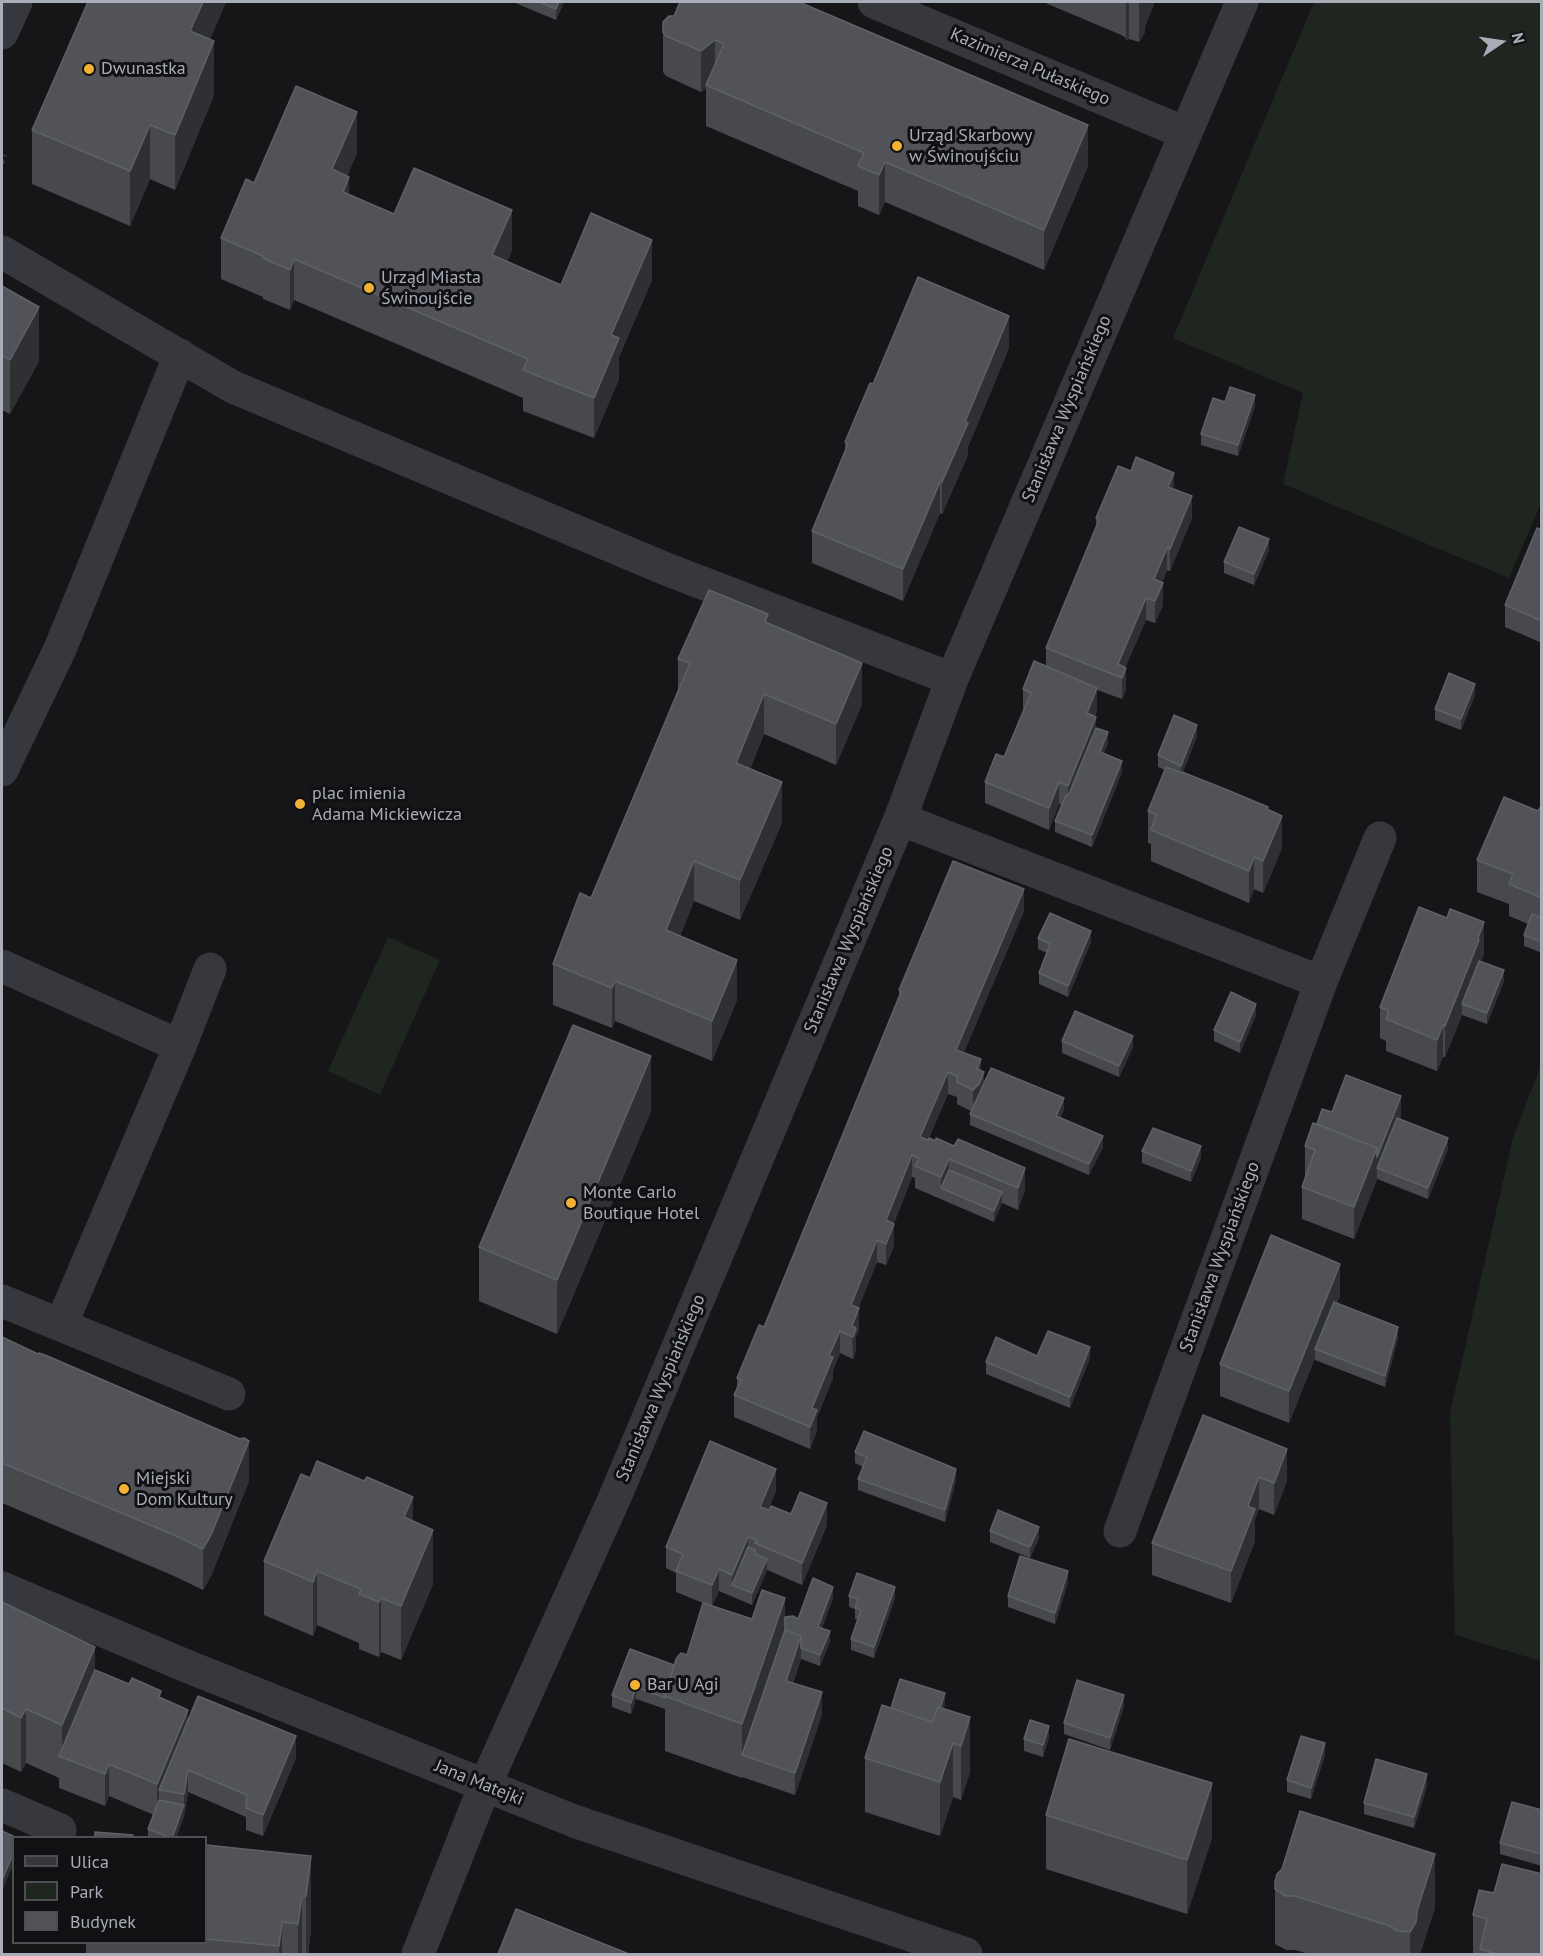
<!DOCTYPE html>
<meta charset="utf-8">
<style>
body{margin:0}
#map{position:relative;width:1543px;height:1956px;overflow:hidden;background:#161618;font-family:"PT Sans",sans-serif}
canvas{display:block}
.frame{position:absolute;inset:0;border:3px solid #a8adb8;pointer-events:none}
.legend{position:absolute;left:12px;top:1836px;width:195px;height:108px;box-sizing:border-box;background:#111113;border:2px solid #4d4f55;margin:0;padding:8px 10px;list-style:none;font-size:18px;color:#a8adb8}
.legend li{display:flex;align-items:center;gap:12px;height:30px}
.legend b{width:30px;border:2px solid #4d4f55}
.north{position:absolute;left:1471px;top:12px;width:60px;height:60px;-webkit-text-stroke:4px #111113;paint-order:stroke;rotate:77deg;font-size:16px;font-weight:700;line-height:24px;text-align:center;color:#a8adb8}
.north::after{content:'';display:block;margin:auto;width:21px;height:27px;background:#a8adb8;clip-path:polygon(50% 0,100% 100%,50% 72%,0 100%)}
</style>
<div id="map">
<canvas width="1543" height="1956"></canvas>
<div class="frame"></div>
<ul class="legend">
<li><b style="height:8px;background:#37383d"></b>Ulica</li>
<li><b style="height:16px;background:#1e261f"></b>Park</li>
<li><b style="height:16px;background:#525359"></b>Budynek</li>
</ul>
<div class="north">N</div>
</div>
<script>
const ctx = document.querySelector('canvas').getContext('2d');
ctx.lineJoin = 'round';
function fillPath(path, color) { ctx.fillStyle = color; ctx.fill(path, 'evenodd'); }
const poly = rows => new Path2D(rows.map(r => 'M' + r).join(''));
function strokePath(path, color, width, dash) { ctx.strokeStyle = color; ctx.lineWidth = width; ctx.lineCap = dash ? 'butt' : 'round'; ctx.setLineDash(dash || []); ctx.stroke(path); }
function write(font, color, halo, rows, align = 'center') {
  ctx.font = font + ' "PT Sans",sans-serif'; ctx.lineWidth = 6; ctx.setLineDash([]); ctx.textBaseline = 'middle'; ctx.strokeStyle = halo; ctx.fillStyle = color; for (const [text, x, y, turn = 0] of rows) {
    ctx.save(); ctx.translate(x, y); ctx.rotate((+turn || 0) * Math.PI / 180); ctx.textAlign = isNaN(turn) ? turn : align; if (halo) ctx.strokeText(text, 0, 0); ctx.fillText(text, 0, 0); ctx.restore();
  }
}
const green = poly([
 [1314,2,1541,2,1541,503,1509,578,1283,484,1303,393,1173,338],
 [388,937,440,960,380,1095,328,1071],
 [1541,1065,1541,1661,1455,1635,1450,1413,1513,1138]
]);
const path = poly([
 [2,163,5,155]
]);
const minor = poly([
 [874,2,1185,133],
 [2,33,16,2],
 [2,252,233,387,666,569,952,679],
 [2,770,60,649,180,355],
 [900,819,1321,982,1120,1531],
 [2,966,180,1046,61,1325],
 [1321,982,1380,838],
 [180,1046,210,969],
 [2,1301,229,1394],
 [2,1588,184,1665,574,1821,966,1954],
 [2,1805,60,1830],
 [418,1954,485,1785,615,1497,900,819,952,679,1242,2]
]);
const wall = poly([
 [88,2,226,2,210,39,214,95,175,190,150,179,130,226,32,184,32,130],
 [513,2,564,2,556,20],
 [1043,2,1155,2,1145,26,1145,32,1139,42,1129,39,1126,40,1125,37,1119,34],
 [663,22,1088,166,1044,270,885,202,879,215,858,206,858,191,706,126,706,88,701,92,666,76,663,72],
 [357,153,347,176,349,194,394,214,512,250,507,262,561,285,652,280,619,357,619,379,594,438,523,411,523,398,294,300,290,310,263,299,263,297,221,279,221,238,254,183],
 [2,286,39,361,10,414,2,410],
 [1009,348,968,447,968,455,942,514,940,513,903,601,812,563,812,531,845,451,845,442,873,384],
 [1225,402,1255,406,1238,456,1201,445,1201,434],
 [1174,489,1192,518,1170,571,1167,570,1162,583,1163,605,1155,623,1146,620,1125,668,1126,690,1122,699,1097,690,1097,710,1095,716,1096,728,1108,743,1104,753,1122,772,1092,847,1055,832,1055,821,1062,805,1059,804,1049,830,985,803,985,782,1004,757,1023,711,1023,689,1046,666,1046,648,1096,528,1096,518],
 [1542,530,1542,643,1505,627,1505,605],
 [1269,550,1254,585,1224,573,1224,562],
 [768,624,862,704,836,765,764,734,750,769,782,823,740,920,694,901,680,936,737,1000,712,1061,615,1021,612,1028,553,1005,553,964,591,898,678,690,678,659],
 [1475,695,1461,730,1435,720,1435,709],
 [1197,736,1183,772,1268,809,1282,848,1263,893,1254,889,1249,903,1151,861,1151,844,1148,843,1148,811,1165,770,1158,767,1158,755],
 [1542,804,1542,953,1524,946,1524,935,1528,924,1509,916,1509,904,1477,892,1477,860,1538,811],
 [1024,911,964,1052,981,1071,984,1083,1064,1109,1060,1118,1103,1147,1089,1175,970,1125,970,1114,971,1111,957,1104,957,1097,948,1094,928,1140,1025,1190,1018,1210,1002,1203,994,1222,915,1188,915,1178,912,1177,894,1223,894,1246,886,1265,877,1262,858,1308,859,1330,856,1336,856,1350,853,1359,840,1353,833,1370,833,1378,817,1417,817,1431,810,1449,734,1417,734,1395,737,1388,737,1378,764,1327,899,998,899,990],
 [1038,938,1091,942,1068,997,1039,984,1039,973,1047,953,1038,949],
 [1484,954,1481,961,1504,981,1487,1024,1462,1015,1445,1057,1443,1057,1437,1071,1386,1051,1386,1041,1380,1038,1380,1007],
 [1256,1015,1240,1053,1214,1041,1214,1030],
 [1062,1041,1133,1047,1119,1077,1062,1053],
 [651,1111,557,1334,479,1301,479,1247],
 [1332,1112,1401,1118,1401,1120,1448,1149,1428,1199,1377,1179,1354,1239,1302,1219,1302,1187,1305,1178,1305,1146,1317,1124],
 [1142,1151,1201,1157,1191,1182,1142,1163],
 [1340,1296,1337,1303,1398,1338,1385,1387,1315,1360,1315,1358,1289,1423,1220,1396,1220,1364],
 [2,1337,249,1481,211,1576,203,1590,174,1576,2,1503],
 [1037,1356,1090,1358,1070,1408,986,1374,986,1362],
 [1287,1449,1287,1481,1274,1515,1259,1509,1255,1519,1255,1541,1231,1603,1152,1575,1152,1543],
 [855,1452,956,1480,945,1522,858,1490,858,1479,863,1467,855,1463],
 [776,1491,768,1510,791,1514,827,1525,802,1585,767,1570,752,1605,719,1591,712,1606,752,1619,785,1617,798,1619,833,1598,822,1628,830,1642,820,1666,801,1659,793,1683,822,1714,795,1795,742,1777,742,1778,665,1751,665,1709,636,1699,631,1714,612,1707,612,1695,674,1665,687,1655,703,1603,676,1592,676,1573,666,1568,666,1547],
 [413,1521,433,1584,401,1660,381,1652,379,1657,359,1649,359,1643,317,1625,313,1636,264,1615,264,1561],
 [990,1531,1039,1538,1030,1558,990,1542],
 [1068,1582,1055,1624,1008,1607,1008,1596],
 [849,1596,895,1598,874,1658,851,1650,851,1639,858,1620,855,1619,855,1609,849,1607],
 [2,1602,95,1670,161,1698,188,1721,296,1758,263,1836,246,1830,246,1817,188,1792,184,1816,176,1838,148,1838,148,1829,154,1815,109,1796,105,1806,59,1788,59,1778,26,1763,21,1772,2,1763],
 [945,1705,943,1709,970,1717,970,1772,961,1800,953,1797,940,1836,865,1812,865,1758,891,1708],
 [1124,1706,1110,1750,1064,1734,1064,1723],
 [1049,1737,1043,1757,1024,1751,1024,1739],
 [1325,1755,1311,1799,1287,1792,1287,1780],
 [1427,1786,1414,1828,1364,1814,1364,1803],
 [1542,1810,1542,1866,1500,1854,1500,1843],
 [1046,1815,1212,1838,1187,1914,1046,1869],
 [206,1845,311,1856,311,1930,308,1954,86,1954,86,1942,206,1942],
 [1275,1882,1435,1908,1420,1954,1309,1954,1295,1950,1286,1950,1275,1944],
 [1494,1893,1542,1954,1473,1954,1473,1915]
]);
const shadedWall = poly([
 [203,2,226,2,190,86,190,31],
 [559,2,564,2,556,20,556,9],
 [1126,2,1129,2,1129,39,1126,40],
 [1139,2,1155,2,1145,26,1145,32,1139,42],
 [715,40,715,80,706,85,706,88,701,92,701,51],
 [214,41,214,95,175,190,175,135],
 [357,112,357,153,332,210,332,169],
 [150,125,150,179,130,226,130,171],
 [1088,125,1088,166,1044,270,1044,230],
 [885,162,885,202,879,215,879,175],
 [349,177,349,217,343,192],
 [512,210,512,250,492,296,492,255],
 [652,240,652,280,619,357,619,379,594,438,594,398,611,335],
 [294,259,294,300,290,310,290,270],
 [39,307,39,361,10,414,10,360],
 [1009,316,1009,348,968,447,968,455,942,514,942,482,965,422],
 [1255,395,1255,406,1238,456,1238,445],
 [1174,473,1174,495,1168,487],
 [940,482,940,513,903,601,903,569],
 [1192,496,1192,518,1170,571,1170,549],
 [1269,539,1269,550,1254,585,1254,574],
 [1167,548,1167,570,1154,601,1154,579],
 [1163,583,1163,605,1155,623,1155,601],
 [1146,598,1146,620,1121,677,1118,664],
 [862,663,862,704,836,765,836,724],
 [1126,668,1126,690,1122,699,1122,678],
 [1475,684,1475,695,1461,730,1461,719],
 [1097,688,1097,710,1087,735,1087,713],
 [764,694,764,734,736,803,736,763],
 [1096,717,1096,739,1068,807,1068,786],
 [1197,725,1197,736,1181,777,1181,766],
 [1108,732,1108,743,1100,763,1100,752],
 [1122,761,1122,772,1092,847,1092,835],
 [782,782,782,823,740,920,740,880],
 [1059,782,1059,804,1049,830,1049,808],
 [1282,816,1282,848,1263,893,1263,861],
 [1254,857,1254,889,1249,903,1249,871],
 [694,861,694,901,666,970,666,930],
 [1024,889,1024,911,956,1071,956,1050],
 [1484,922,1484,954,1462,1004,1462,1015,1445,1057,1445,1026],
 [1091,931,1091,942,1068,997,1068,986],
 [737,960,737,1000,712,1061,712,1021],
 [1504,970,1504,981,1487,1024,1487,1013],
 [615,981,615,1021,612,1028,612,988],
 [1256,1004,1256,1015,1240,1053,1240,1042],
 [1443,1025,1443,1057,1437,1071,1437,1040],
 [1133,1036,1133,1047,1119,1077,1119,1066],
 [651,1056,651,1111,557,1334,557,1280],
 [981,1059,981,1078,984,1072,984,1094,973,1112,973,1090,977,1069],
 [948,1072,948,1094,920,1158,920,1137],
 [1401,1096,1401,1118,1381,1170,1377,1168,1377,1179,1354,1239,1354,1207,1377,1148],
 [1064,1098,1064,1109,1056,1127,1056,1116],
 [1103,1136,1103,1147,1089,1175,1089,1164],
 [1448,1138,1448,1149,1428,1199,1428,1188],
 [1201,1146,1201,1157,1191,1182,1191,1171],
 [912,1155,912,1177,886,1242,886,1220],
 [949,1159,949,1181,941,1188,941,1177],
 [1025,1168,1025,1190,1018,1210,1018,1188],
 [1002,1192,1002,1203,994,1222,994,1211],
 [894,1224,894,1246,886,1265,886,1244],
 [877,1240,877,1262,851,1327,851,1305],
 [1340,1264,1340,1296,1318,1350,1315,1349,1315,1358,1289,1423,1289,1391],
 [859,1308,859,1330,856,1336,856,1350,853,1359,852,1326],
 [1398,1327,1398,1338,1385,1387,1385,1376],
 [840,1331,840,1353,833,1370,833,1378,817,1417,817,1431,810,1449,810,1427,812,1408,829,1356],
 [1090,1347,1090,1358,1070,1408,1070,1397],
 [249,1441,249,1481,211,1576,203,1590,203,1549],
 [1287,1449,1287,1481,1274,1515,1274,1483],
 [776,1469,776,1491,760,1529,760,1507],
 [956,1469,956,1480,945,1522,945,1510],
 [1259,1477,1259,1509,1255,1519,1255,1541,1231,1603,1231,1571,1248,1506],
 [413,1497,413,1551,404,1517],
 [827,1503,827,1525,802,1585,802,1563],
 [1039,1527,1039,1538,1030,1558,1030,1547],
 [433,1530,433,1584,401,1660,401,1606],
 [748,1537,748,1558,732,1585,732,1575],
 [767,1559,767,1570,752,1605,752,1593],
 [719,1569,719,1591,712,1607,712,1585],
 [317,1571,317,1625,313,1636,313,1582],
 [1068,1571,1068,1582,1055,1624,1055,1613],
 [833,1587,833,1598,818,1638,818,1627],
 [895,1587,895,1598,874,1658,874,1647],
 [381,1598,381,1652,379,1657,379,1602],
 [785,1598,785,1652,742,1755,742,1778,742,1724],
 [830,1631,830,1642,820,1666,820,1655],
 [801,1636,801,1659,786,1703,786,1681],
 [95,1647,95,1701,62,1757,62,1725],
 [636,1687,636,1699,631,1714,631,1703],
 [822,1692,822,1714,795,1795,795,1773],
 [945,1693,945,1705,936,1733,936,1722],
 [1124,1695,1124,1706,1110,1750,1110,1738],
 [26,1709,26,1763,21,1772,21,1718],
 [188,1710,188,1741,159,1790,159,1811,157,1816,157,1784],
 [970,1717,970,1772,961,1800,961,1746],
 [1049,1726,1049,1737,1043,1757,1043,1745],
 [296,1736,296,1758,263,1836,263,1815],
 [953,1743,953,1797,940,1836,940,1782],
 [1325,1743,1325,1755,1311,1799,1311,1788],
 [109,1764,109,1796,105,1806,105,1774],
 [188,1770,188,1792,184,1816,184,1794],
 [1427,1774,1427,1786,1414,1828,1414,1817],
 [1212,1783,1212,1838,1187,1914,1187,1860],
 [184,1805,184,1816,176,1838,172,1838],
 [14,1852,14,1863,2,1891,2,1880],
 [1435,1854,1435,1908,1420,1954,1410,1954,1410,1932],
 [311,1856,311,1930,308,1954,306,1954,306,1896],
 [302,1896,302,1954,298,1954,298,1924],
 [282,1922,282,1954,279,1954,279,1946]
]);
const building = poly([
 [88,2,203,2,190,31,214,41,175,135,150,125,130,171,32,130,88,2],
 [539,2,559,2,556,9,539,2],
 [680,2,799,2,1088,125,1044,230,885,162,879,175,858,166,864,153,706,85,724,44,715,40,701,51,666,36,663,32,663,22,669,16,674,16,680,2],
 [296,86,357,112,332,169,349,177,343,192,394,214,414,168,512,210,492,255,561,285,591,213,652,240,611,335,619,338,594,398,523,370,528,359,294,259,290,270,263,258,263,256,221,238,246,179,254,183,296,86],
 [918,277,1009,316,965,422,968,423,942,482,940,482,903,569,812,531,848,444,845,442,870,383,873,384,918,277],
 [2,286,39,307,10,360,2,355,2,286],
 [1230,387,1255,395,1238,445,1201,434,1213,398,1225,402,1230,387],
 [1136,457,1174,473,1168,487,1192,496,1170,549,1167,548,1154,579,1163,583,1155,601,1146,598,1118,664,1126,668,1122,678,1046,648,1099,520,1096,518,1118,466,1131,471,1136,457],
 [1239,527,1269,539,1254,574,1224,562,1239,527],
 [1537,528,1542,530,1542,621,1505,605,1537,528],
 [709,590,768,614,765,622,862,663,836,724,764,694,736,763,782,782,740,880,694,861,666,930,737,960,712,1021,615,981,612,988,553,964,580,893,591,898,690,663,678,659,709,590],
 [1034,661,1097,688,1087,713,1096,717,1068,786,1059,782,1049,808,985,782,996,754,1004,757,1031,693,1023,689,1034,661],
 [1449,673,1475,684,1461,719,1435,709,1449,673],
 [1174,715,1197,725,1181,766,1158,755,1174,715],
 [1096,728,1108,732,1100,752,1122,761,1092,835,1055,821,1066,795,1068,796,1096,728],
 [1166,767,1182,773,1182,772,1225,789,1268,807,1267,809,1282,816,1263,861,1254,857,1249,871,1151,830,1156,815,1148,811,1166,767],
 [1504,797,1538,811,1542,804,1542,898,1509,884,1513,874,1477,860,1504,797],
 [953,861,1024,889,956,1050,981,1059,977,1069,984,1072,979,1084,973,1090,957,1082,957,1076,948,1072,920,1137,928,1140,929,1138,936,1141,936,1138,954,1146,958,1139,1025,1168,1018,1188,949,1159,941,1177,915,1166,919,1158,912,1155,886,1220,894,1224,886,1244,877,1240,851,1305,859,1308,852,1326,856,1328,853,1337,840,1331,829,1356,833,1357,812,1408,817,1410,810,1427,734,1395,741,1380,737,1378,759,1325,764,1327,901,992,899,990,953,861],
 [1419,907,1447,918,1450,909,1484,922,1478,938,1479,940,1445,1026,1443,1025,1437,1040,1386,1019,1389,1011,1380,1007,1419,907],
 [1050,913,1091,931,1068,986,1039,973,1050,944,1038,938,1050,913],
 [1532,914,1542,918,1542,942,1524,935,1532,914],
 [1479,961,1504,970,1487,1013,1462,1004,1479,961],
 [1231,992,1256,1004,1240,1042,1214,1030,1231,992],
 [1075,1011,1133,1036,1119,1066,1062,1041,1075,1011],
 [573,1025,651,1056,557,1280,479,1247,573,1025],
 [991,1068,1064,1098,1056,1116,1103,1136,1089,1164,970,1114,991,1068],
 [1346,1075,1401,1096,1377,1157,1377,1148,1317,1124,1322,1109,1332,1112,1346,1075],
 [1397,1118,1448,1138,1428,1188,1377,1168,1397,1118],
 [1313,1123,1377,1148,1354,1207,1302,1187,1315,1150,1305,1146,1313,1123],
 [1153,1128,1201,1146,1191,1171,1142,1151,1153,1128],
 [949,1170,1002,1192,994,1211,941,1188,949,1170],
 [1271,1235,1340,1264,1289,1391,1220,1364,1271,1235],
 [1334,1302,1398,1327,1385,1376,1315,1349,1334,1302],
 [1048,1331,1090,1347,1070,1397,986,1362,996,1337,1037,1356,1048,1331],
 [2,1337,38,1354,39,1353,45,1355,240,1439,244,1438,249,1441,211,1535,203,1549,174,1535,2,1463,2,1337],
 [1203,1415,1287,1449,1274,1483,1259,1477,1248,1506,1255,1509,1231,1571,1152,1543,1203,1415],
 [864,1431,956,1469,945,1510,858,1479,867,1457,855,1452,864,1431],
 [710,1441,776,1469,760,1507,769,1510,771,1506,791,1514,800,1492,827,1503,802,1563,755,1543,757,1540,748,1537,732,1575,719,1569,712,1585,676,1571,683,1554,666,1547,710,1441],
 [317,1461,364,1481,367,1477,413,1497,404,1517,433,1530,401,1606,381,1598,379,1602,359,1594,361,1589,317,1571,313,1582,264,1561,301,1474,310,1478,317,1461],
 [998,1510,1039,1527,1030,1547,990,1531,998,1510],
 [748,1547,755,1550,755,1554,767,1559,752,1593,732,1585,748,1547],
 [1020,1556,1068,1571,1055,1613,1008,1596,1020,1556],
 [857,1573,895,1587,874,1647,851,1639,861,1610,855,1608,858,1599,849,1596,857,1573],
 [813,1578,833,1587,818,1627,830,1631,820,1655,801,1648,801,1636,785,1630,785,1617,793,1616,798,1619,813,1578],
 [762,1590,785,1598,742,1724,665,1696,676,1659,681,1653,687,1655,703,1603,752,1619,762,1590],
 [2,1602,95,1647,62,1725,26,1709,21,1718,2,1708,2,1602],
 [785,1630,801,1636,786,1681,822,1692,795,1773,742,1755,785,1630],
 [630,1649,674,1665,665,1698,636,1687,631,1703,612,1695,630,1649],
 [95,1670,129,1684,132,1678,161,1691,159,1697,188,1710,157,1784,109,1764,105,1774,59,1756,95,1670],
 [900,1679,945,1693,940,1708,938,1707,932,1722,891,1708,900,1679],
 [1077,1680,1124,1695,1110,1738,1064,1723,1077,1680],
 [198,1696,296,1736,263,1815,246,1808,247,1795,188,1770,184,1794,159,1790,198,1696],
 [882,1705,932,1722,938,1707,970,1717,961,1746,953,1743,940,1782,865,1758,882,1705],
 [1030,1720,1049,1726,1043,1745,1024,1739,1030,1720],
 [1301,1736,1325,1743,1311,1788,1287,1780,1301,1736],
 [1069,1739,1212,1783,1187,1860,1046,1815,1069,1739],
 [1376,1759,1427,1774,1414,1817,1364,1803,1376,1759],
 [159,1800,184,1805,172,1838,148,1829,159,1800],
 [1512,1802,1542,1810,1542,1854,1500,1843,1512,1802],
 [1300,1811,1435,1854,1417,1911,1416,1922,1410,1932,1398,1931,1390,1926,1295,1896,1286,1896,1275,1889,1275,1882,1277,1874,1282,1869,1300,1811],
 [2,1831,17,1838,14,1838,14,1852,2,1880,2,1831],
 [95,1832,133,1835,132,1838,95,1838,95,1832],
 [206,1845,311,1856,306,1896,302,1896,298,1924,282,1922,279,1946,206,1939,206,1845],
 [1502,1864,1542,1874,1542,1954,1497,1954,1480,1949,1487,1919,1473,1915,1479,1890,1494,1893,1502,1864],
 [516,1909,629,1954,498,1954,516,1909]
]);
const markers = [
 [89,69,6,"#f2b134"],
 [897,146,6,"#f2b134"],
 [369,288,6,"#f2b134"],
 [300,804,6,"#f2b134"],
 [571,1203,6,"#f2b134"],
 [124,1489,6,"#f2b134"],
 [635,1685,6,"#f2b134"]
];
const streetNames = [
 ["Kazimierza Pułaskiego",1030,67,23],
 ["Stanisława Wyspiańskiego",1067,409,-67],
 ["Stanisława Wyspiańskiego",849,940,-67],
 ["Stanisława Wyspiańskiego",1220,1257,-70],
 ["Stanisława Wyspiańskiego",661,1388,-67],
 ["Jana Matejki",479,1783,22]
];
const poiNames = [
 ["Dwunastka",101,69],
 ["Urząd Skarbowy",909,136],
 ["w Świnoujściu",909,157],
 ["Urząd Miasta",381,278],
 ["Świnoujście",381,299],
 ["plac imienia",312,794],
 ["Adama Mickiewicza",312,815],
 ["Monte Carlo",583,1193],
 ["Boutique Hotel",583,1214],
 ["Miejski",136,1479],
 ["Dom Kultury",136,1500],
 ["Bar U Agi",647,1685]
];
fillPath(green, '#1e261f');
strokePath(path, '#3d3f44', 4, [3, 4.5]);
strokePath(minor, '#37383d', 33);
fillPath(wall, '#47494d');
fillPath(shadedWall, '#2f3033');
fillPath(building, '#525359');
strokePath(building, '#5f6168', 1.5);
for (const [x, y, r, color] of markers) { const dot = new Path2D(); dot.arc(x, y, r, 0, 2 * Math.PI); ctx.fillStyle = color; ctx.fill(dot); strokePath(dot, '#111113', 2); }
write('18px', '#a8adb8', '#111113', streetNames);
write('18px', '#a8adb8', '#111113', poiNames, 'left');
</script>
